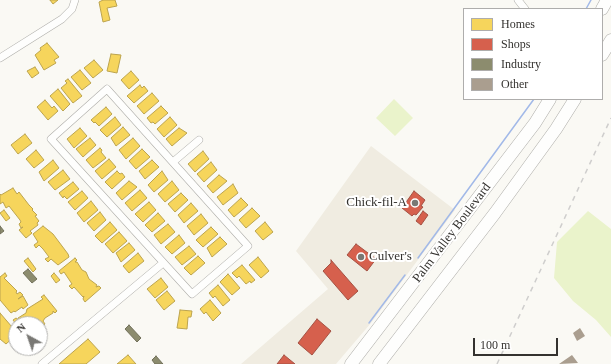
<!DOCTYPE html>
<style>
body{margin:0}
#map{position:relative;width:611px;height:364px;overflow:hidden;background:#faf9f4;font-family:Georgia,serif}
canvas{display:block}
.legend{position:absolute;left:463px;top:8px;width:140px;height:92px;box-sizing:border-box;background:#fff;border:1px solid #aeadac;margin:0;padding:5px 7px;list-style:none;font-size:12px;color:#34322f}
.legend li{display:flex;align-items:center;gap:8px;height:20px}
.legend b{width:20px;border:1px solid #aeadac}
.north{position:absolute;left:8px;top:316px;width:40px;height:40px;box-sizing:border-box;background:#fff;border:1px solid #aeadac;border-radius:50%;rotate:320deg;font-size:11px;font-weight:700;line-height:16px;text-align:center;color:#34322f}
.north::after{content:'';display:block;margin:auto;width:14px;height:18px;background:#797874;clip-path:polygon(50% 0,100% 100%,50% 72%,0 100%)}
.scale{position:absolute;left:473px;top:338px;width:85px;height:18px;box-sizing:border-box;border:2px solid #34322f;border-top:0;padding-left:5px;font-size:12px;line-height:14px;white-space:nowrap;color:#34322f;-webkit-text-stroke:3px #fff;paint-order:stroke}
</style>
<div id="map">
<canvas width="611" height="364"></canvas>
<ul class="legend">
<li><b style="height:11px;background:#f6d55c"></b>Homes</li>
<li><b style="height:11px;background:#d6604d"></b>Shops</li>
<li><b style="height:11px;background:#8c8c6e"></b>Industry</li>
<li><b style="height:11px;background:#aa9e8f"></b>Other</li>
</ul>
<div class="north">N</div>
<div class="scale">100 m</div>
</div>
<script>
const ctx = document.querySelector('canvas').getContext('2d');
ctx.lineJoin = 'round';
function fillPath(path, color) { ctx.fillStyle = color; ctx.fill(path, 'evenodd'); }
const poly = rows => new Path2D(rows.map(r => 'M' + r).join(''));
function strokePath(path, color, width, dash) { ctx.strokeStyle = color; ctx.lineWidth = width; ctx.lineCap = dash ? 'butt' : 'round'; ctx.setLineDash(dash || []); ctx.stroke(path); }
function write(font, color, halo, rows, align = 'center') {
  ctx.font = font + ' Georgia,serif'; ctx.lineWidth = 4; ctx.setLineDash([]); ctx.textBaseline = 'middle'; ctx.strokeStyle = halo; ctx.fillStyle = color; for (const [text, x, y, turn = 0] of rows) {
    ctx.save(); ctx.translate(x, y); ctx.rotate((+turn || 0) * Math.PI / 180); ctx.textAlign = isNaN(turn) ? turn : align; if (halo) ctx.strokeText(text, 0, 0); ctx.fillText(text, 0, 0); ctx.restore();
  }
}
const built = poly([
 [371,146,455,210,371,323,336,364,241,364,328,289,296,251]
]);
const green = poly([
 [394,99,413,118,395,136,376,118],
 [588,211,611,229,611,337,596,320,573,301,554,278,557,242]
]);
const homes = poly([
 [50,0,58,0,53,4,50,0],
 [103,0,115,0,117,6,107,8,110,20,103,22,99,2,103,0],
 [47,43,59,57,54,60,56,63,44,70,35,55,41,50,40,48,47,43],
 [111,54,121,55,117,73,107,71,111,54],
 [94,60,103,70,93,78,84,68,94,60],
 [35,67,39,73,32,78,27,71,35,67],
 [80,70,91,83,82,90,71,77,80,70],
 [131,71,139,80,129,89,121,80,131,71],
 [68,79,82,96,73,103,61,88,67,83,65,81,68,79],
 [140,85,142,88,144,86,148,91,134,103,127,96,140,85],
 [58,89,70,104,63,111,50,96,58,89],
 [152,93,159,101,144,114,137,106,152,93],
 [45,100,52,108,54,106,58,111,48,120,37,107,45,100],
 [161,106,168,113,155,124,153,122,151,123,147,118,161,106],
 [106,107,112,114,99,126,95,122,94,123,91,120,106,107],
 [115,117,121,125,107,137,100,130,115,117],
 [170,117,177,125,164,137,157,129,170,117],
 [123,127,130,135,116,146,111,138,123,127],
 [80,128,87,136,74,148,67,139,80,128],
 [179,128,187,133,172,146,166,139,179,128],
 [25,134,32,143,18,154,11,145,25,134],
 [90,138,96,145,83,157,76,149,90,138],
 [133,138,140,146,126,159,119,150,133,138],
 [100,148,102,150,101,152,106,158,93,168,86,160,100,148],
 [142,149,150,157,136,169,129,161,142,149],
 [36,150,44,160,34,168,26,159,36,150],
 [203,151,209,159,195,172,188,164,203,151],
 [109,159,116,167,102,179,95,171,109,159],
 [53,160,59,168,44,181,39,172,53,160],
 [152,160,159,167,145,179,139,171,152,160],
 [211,162,217,170,204,182,197,174,211,162],
 [63,170,70,179,55,190,48,182,63,170],
 [117,171,120,174,122,173,125,177,112,189,105,182,117,171],
 [162,171,168,180,154,192,148,185,162,171],
 [219,175,227,181,213,193,207,186,219,175],
 [129,181,137,187,122,200,116,193,129,181],
 [172,181,179,190,165,202,158,194,172,181],
 [73,182,79,189,67,199,64,196,63,198,59,193,73,182],
 [233,184,238,193,223,205,217,197,233,184],
 [13,188,17,194,19,192,29,205,33,209,32,210,37,215,35,216,39,221,37,223,38,225,30,231,32,233,26,238,19,230,23,227,21,228,19,224,21,222,20,220,9,206,6,208,3,202,0,204,0,194,1,195,13,188],
 [140,190,147,198,132,211,125,203,140,190],
 [82,191,88,198,75,210,68,202,82,191],
 [181,193,188,200,175,212,168,204,181,193],
 [241,198,248,205,234,217,228,210,241,198],
 [91,201,98,210,84,222,77,213,91,201],
 [149,202,156,210,143,222,135,214,149,202],
 [191,203,198,211,184,223,178,215,191,203],
 [252,208,260,216,246,228,239,220,252,208],
 [4,210,10,218,6,221,0,213,4,210],
 [100,212,106,220,94,231,87,223,100,212],
 [158,213,165,221,152,232,145,225,158,213],
 [201,214,208,223,194,235,187,226,201,214],
 [110,222,117,230,102,243,95,236,110,222],
 [265,222,273,232,263,240,255,231,265,222],
 [168,224,175,232,161,244,154,235,168,224],
 [43,226,53,234,68,254,69,257,58,265,51,259,48,262,45,259,49,257,43,249,39,245,36,248,34,245,38,242,33,234,43,226],
 [211,227,218,234,203,247,196,240,211,227],
 [119,232,127,241,113,253,105,244,119,232],
 [179,235,185,243,172,254,165,247,179,235],
 [220,237,227,244,212,257,207,248,220,237],
 [129,243,135,250,121,262,116,253,129,243],
 [189,246,196,254,182,265,175,257,189,246],
 [138,253,144,261,129,273,123,266,138,253],
 [198,256,205,263,191,275,184,268,198,256],
 [258,257,269,271,261,278,249,265,258,257],
 [28,258,36,269,33,272,24,261,28,258],
 [75,258,77,260,75,262,77,262,82,270,86,272,89,279,97,285,96,287,99,286,101,288,85,302,83,299,84,296,83,297,74,287,72,289,69,286,72,284,64,272,61,274,59,271,75,258],
 [242,265,255,280,251,283,250,281,246,284,239,276,237,278,232,273,242,265],
 [5,273,7,276,4,278,17,291,16,292,17,294,20,292,23,295,18,299,23,296,28,305,23,309,22,307,15,312,14,311,11,313,0,300,0,277,5,273],
 [54,273,60,280,56,283,51,276,54,273],
 [228,274,240,288,232,295,220,282,228,274],
 [161,278,168,287,155,298,147,289,161,278],
 [218,285,230,300,223,306,215,296,213,298,209,293,218,285],
 [167,291,175,301,164,310,156,300,167,291],
 [44,295,57,311,55,313,53,311,53,313,45,318,43,321,45,324,42,327,40,324,16,324,13,320,16,318,19,320,18,318,26,313,27,309,43,299,41,297,44,295],
 [210,300,221,313,213,321,206,312,204,314,200,309,210,300],
 [180,310,192,311,191,317,188,317,187,329,177,328,180,310],
 [0,313,12,327,16,335,6,344,0,339,0,313],
 [88,339,100,352,86,364,59,364,88,339],
 [128,355,136,364,117,364,128,355]
]);
const shops = poly([
 [414,191,425,200,421,206,423,207,416,215,414,214,412,216,402,208,414,191],
 [423,211,428,215,421,225,416,221,423,211],
 [356,244,376,259,367,271,347,255,356,244],
 [331,260,358,291,348,300,323,271,331,263,331,260],
 [317,319,331,331,312,355,298,343,317,319],
 [284,355,295,364,277,364,284,355]
]);
const industry = poly([
 [0,226,4,231,0,234,0,226],
 [28,269,37,279,32,283,23,273,28,269],
 [129,325,141,338,137,342,125,329,129,325],
 [156,356,163,364,155,364,152,360,156,356]
]);
const stream = poly([
 [586,9,591,0],
 [418,258,534,99],
 [369,323,405,275]
]);
const building = poly([
 [580,328,585,336,577,341,573,333],
 [572,355,578,363,559,364]
]);
const street = poly([
 [518,0,525,9],
 [0,58,62,19,72,9,75,0],
 [107,89,248,246,192,294,51,139,107,89],
 [173,162,199,140],
 [42,364,163,263]
]);
const highway = poly([
 [602,9,607,0],
 [602,55,611,40],
 [351,364,535,123,550,99],
 [379,364,495,213,556,129,575,99]
]);
const rail = poly([
 [497,364,611,118]
]);
const markers = [
 [415,203,4,"#797874"],
 [361,257,4,"#797874"]
];
const poiNames = [
 ["Chick-fil-A",407,203],
 ["Culver's",369,257,"left"]
];
const streetNames = [
 ["Palm Valley Boulevard",452,233,-53]
];
fillPath(built, '#f0ece1');
fillPath(green, '#eaf3cb');
fillPath(homes, '#f6d55c');
strokePath(homes, '#bca44e', 1);
fillPath(shops, '#d6604d');
strokePath(shops, '#a55244', 1);
fillPath(industry, '#8c8c6e');
strokePath(industry, '#72715b', 1);
strokePath(stream, '#a2b9e8', 1.5);
fillPath(building, '#aa9e8f');
strokePath(street, '#adaca8', 8);
strokePath(highway, '#adaca8', 13);
strokePath(street, '#fefefd', 7);
strokePath(highway, '#fefefd', 12);
strokePath(rail, '#cfcecd', 1.5, [5, 5]);
for (const [x, y, r, color] of markers) { const dot = new Path2D(); dot.arc(x, y, r, 0, 2 * Math.PI); ctx.fillStyle = color; ctx.fill(dot); strokePath(dot, '#fff', 1.5); }
write('13px', '#34322f', '#fff', poiNames, 'right');
write('13px', '#34322f', '#fff', streetNames);
</script>
